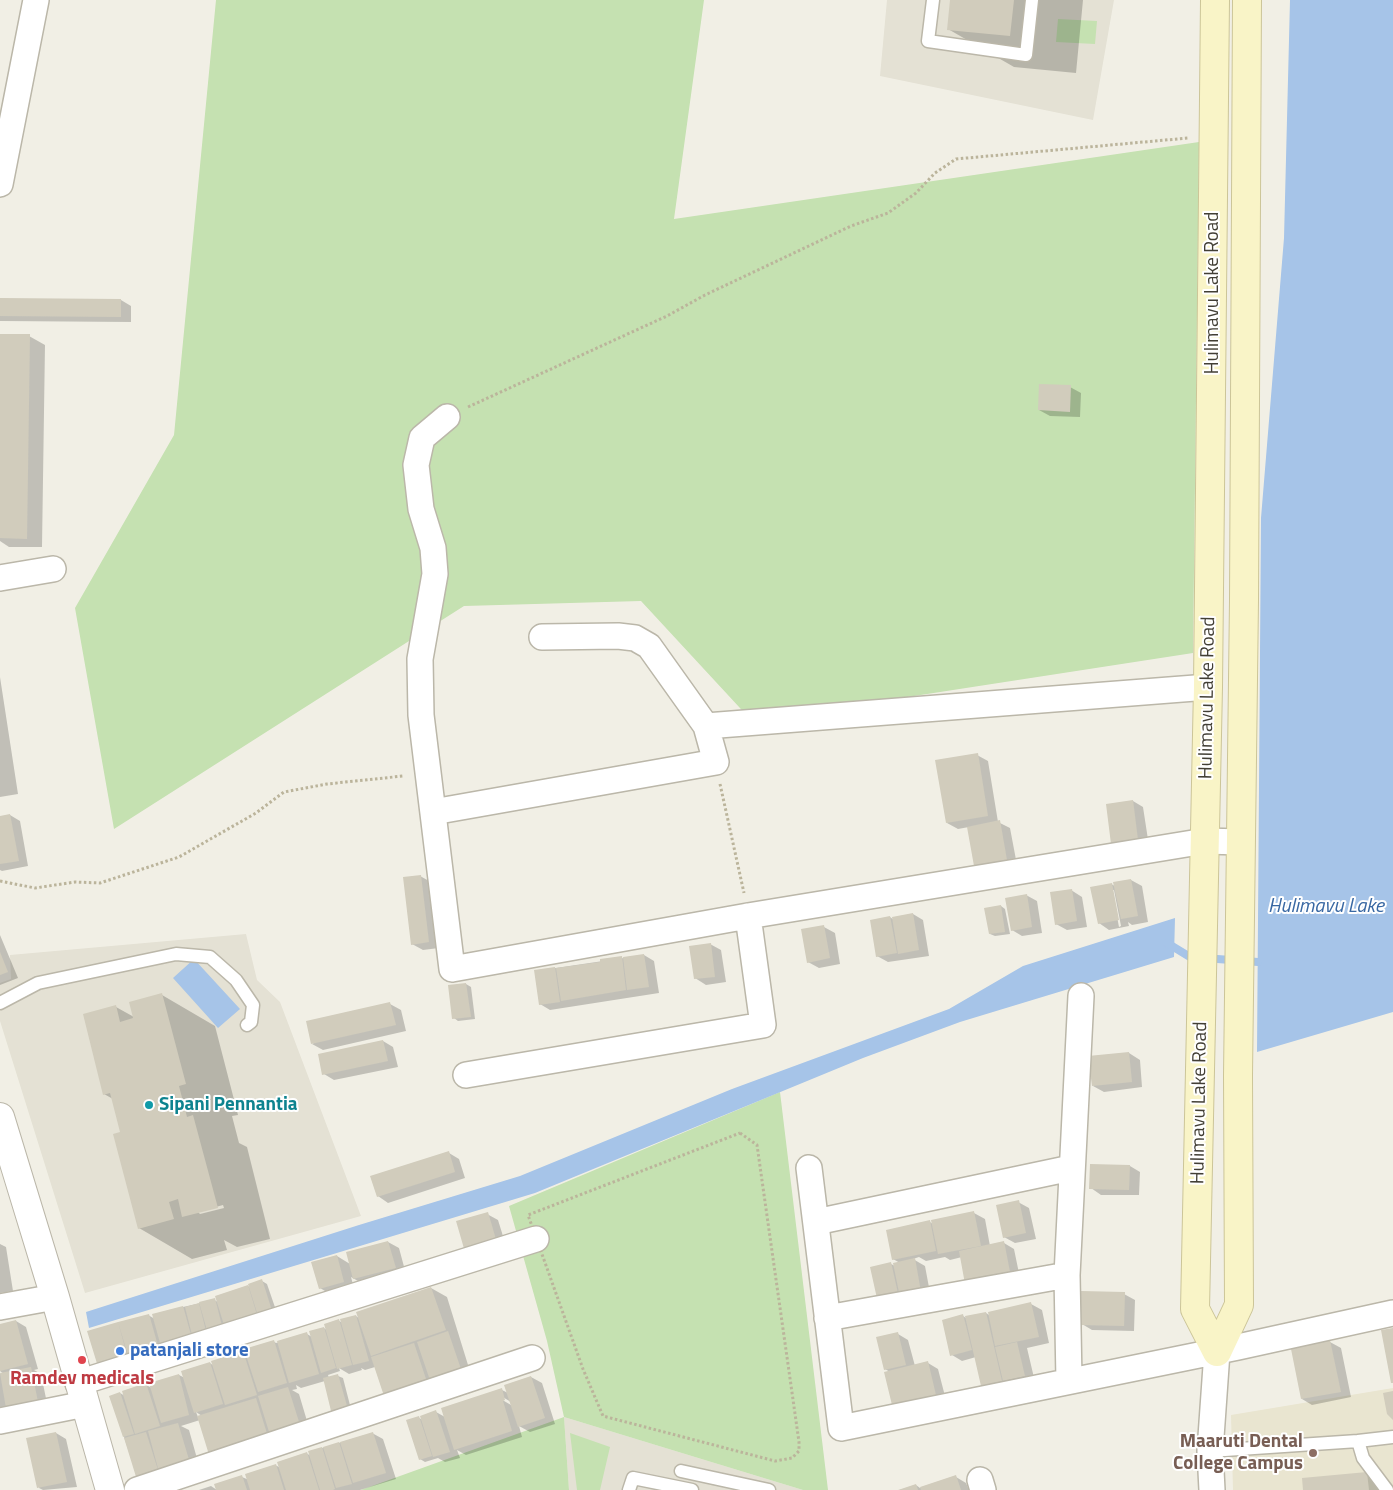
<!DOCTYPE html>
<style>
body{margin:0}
canvas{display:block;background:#f1efe5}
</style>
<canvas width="1393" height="1490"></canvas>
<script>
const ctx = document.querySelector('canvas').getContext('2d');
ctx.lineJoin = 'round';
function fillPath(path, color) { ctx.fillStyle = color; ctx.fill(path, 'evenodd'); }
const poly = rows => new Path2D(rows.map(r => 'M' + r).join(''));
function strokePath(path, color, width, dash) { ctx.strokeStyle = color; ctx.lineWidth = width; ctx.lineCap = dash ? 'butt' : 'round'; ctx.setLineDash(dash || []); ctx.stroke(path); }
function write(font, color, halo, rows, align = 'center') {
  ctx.font = font + ' "Titillium Web",sans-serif'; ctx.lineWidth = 4; ctx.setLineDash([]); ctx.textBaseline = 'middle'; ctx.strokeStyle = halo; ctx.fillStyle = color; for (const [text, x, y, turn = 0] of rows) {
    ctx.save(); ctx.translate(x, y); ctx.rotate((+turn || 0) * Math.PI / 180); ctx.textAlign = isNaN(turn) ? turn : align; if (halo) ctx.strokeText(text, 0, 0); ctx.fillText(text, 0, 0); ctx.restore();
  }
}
const residential = poly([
 [887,0,1114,0,1093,120,880,76],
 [246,934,257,980,280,1002,361,1216,85,1293,0,1021,0,983,11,979,10,955],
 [564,1417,803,1490,569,1490]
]);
const education = poly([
 [1393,1388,1393,1490,1233,1490,1231,1415]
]);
const green = poly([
 [216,0,704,0,674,219,1199,142,1193,653,752,721,641,601,464,606,114,829,75,608,174,435],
 [1058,19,1097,21,1095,44,1056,42],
 [780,1092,828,1490,803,1490,564,1417,569,1490,361,1490,564,1417,547,1341,509,1206],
 [570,1433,610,1447,600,1490,577,1490]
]);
const water = poly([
 [1290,0,1393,0,1393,1012,1257,1052,1261,518,1284,238],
 [1175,918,1174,957,960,1022,863,1058,535,1193,89,1328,86,1312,359,1225,520,1176,732,1089,949,1009,1023,966],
 [194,959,240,1009,218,1028,173,978]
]);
const shadow = poly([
 [951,0,1083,0,1076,73,1014,67,948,29],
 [0,299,121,300,131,306,131,322,0,321],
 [0,335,29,336,45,345,42,547,9,547,0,541],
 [1070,387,1081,393,1080,417,1050,416,1039,410],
 [0,677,18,794,0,797],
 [977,755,988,761,998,822,1010,828,1017,865,986,871,976,865,969,827,958,829,947,823],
 [1133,801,1143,807,1149,846,1123,849],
 [10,815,20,821,28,866,2,871,0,870,0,817],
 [420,876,431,882,439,948,423,950,412,944],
 [1131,880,1142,886,1148,922,1132,925,1128,922,1129,926,1109,930,1099,923,1111,884,1115,886],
 [1112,890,1114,890,1121,926,1119,927],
 [1071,890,1082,897,1087,927,1067,930,1056,924],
 [1026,895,1037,901,1042,933,1022,936,1012,930],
 [1001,906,1005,909,1010,934,995,936,990,934],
 [913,914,923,920,929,956,888,962,877,956,890,917,894,920],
 [824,927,835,933,840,964,819,968,808,962],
 [0,935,18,978,0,985],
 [710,944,721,950,726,982,706,985,695,978],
 [644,955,654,961,659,993,550,1010,540,1004,535,971],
 [466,984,471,987,475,1019,458,1021,454,1018],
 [162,995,215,1026,238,1115,232,1116,239,1143,247,1147,270,1239,237,1247,224,1240,227,1250,192,1259,139,1228,122,1133,113,1099,104,1094,116,1007,134,1017],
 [223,1205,224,1208,200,1214,198,1212],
 [390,1004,401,1010,406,1031,323,1050,312,1044],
 [383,1041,393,1047,398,1067,334,1080,324,1074],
 [1129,1053,1140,1060,1142,1087,1104,1092,1093,1086],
 [449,1153,459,1159,465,1178,388,1203,378,1196],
 [1130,1166,1140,1172,1139,1195,1101,1195,1091,1188],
 [1018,1202,1029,1208,1036,1239,1015,1243,1004,1237],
 [974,1213,985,1219,990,1246,1004,1243,1014,1249,1021,1283,962,1257,950,1260,945,1257,926,1261,919,1257,913,1259,925,1266,931,1298,889,1309,891,1264,895,1266,900,1263,893,1259,930,1222,933,1224],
 [487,1214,498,1220,507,1249,476,1258],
 [388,1242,399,1248,406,1274,365,1285,351,1277,354,1288,330,1294,320,1288,337,1256,350,1264],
 [0,1244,6,1247,13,1291,0,1293],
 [262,1281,267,1284,278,1316,141,1367,89,1332,148,1315,155,1319,183,1307,214,1300,218,1302,248,1286,251,1288],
 [431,1288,447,1297,473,1381,444,1391,375,1367,365,1370,361,1368,362,1370,349,1374,339,1368,340,1371,328,1375,329,1378,338,1376,343,1378,351,1409,337,1413,332,1410,325,1381,301,1388,296,1385,297,1389,292,1390,299,1394,310,1431,221,1463,200,1420,181,1426,189,1430,200,1469,138,1479,124,1437,120,1393,125,1396,146,1385,152,1388,179,1375,185,1378,210,1363,214,1366,243,1352,248,1355,273,1341,276,1343,307,1334,312,1337,324,1328,328,1331,339,1321,343,1323,356,1316,360,1319],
 [196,1412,202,1416,198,1417],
 [1124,1294,1135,1300,1134,1331,1092,1330,1082,1324],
 [1031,1304,1042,1310,1049,1343,1027,1348,1035,1382,993,1391,982,1385,976,1357,962,1361,952,1355,963,1316,966,1318,986,1313,989,1315],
 [16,1321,26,1327,38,1369,34,1370,41,1374,49,1413,0,1423,0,1374,4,1374,0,1371,0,1325],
 [898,1334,908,1340,915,1366,928,1363,938,1369,946,1400,893,1405,890,1372,885,1369],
 [1330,1342,1341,1348,1351,1397,1312,1405,1302,1399],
 [531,1377,542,1383,555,1424,530,1432,519,1426,522,1437,466,1455,457,1450,460,1458,445,1462,438,1458,425,1462,420,1459,419,1418,423,1420,436,1412,445,1417,502,1390,508,1393],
 [501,1396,511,1402,511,1405,499,1398],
 [56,1433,66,1439,77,1487,43,1490,39,1488],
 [372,1433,383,1439,396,1479,360,1490,217,1490,242,1477,249,1480,275,1465,281,1468,306,1453,311,1456,322,1448],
 [1367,1473,1393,1490,1305,1490],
 [956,1477,966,1483,969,1490,900,1490,916,1485,920,1488],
 [211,1486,217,1490,199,1490]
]);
const stream = poly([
 [1167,943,1190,957,1258,962]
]);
const building = poly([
 [950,0,1014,0,1010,36,947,30],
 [0,298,121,299,121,317,0,316],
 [0,334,30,334,27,539,0,538],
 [1039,384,1071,385,1070,412,1038,410],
 [978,753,988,816,946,823,935,760],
 [1133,800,1138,840,1111,844,1106,804],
 [10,814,19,861,0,864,0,816],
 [1000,820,1007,860,974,866,967,827],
 [421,875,429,942,411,945,403,877],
 [1131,879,1138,916,1121,919,1113,882],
 [1112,883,1119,920,1098,924,1090,887],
 [1072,889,1077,921,1055,925,1050,892],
 [1027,894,1032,927,1011,931,1005,898],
 [1001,905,1005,932,989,934,984,908],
 [913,913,919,950,898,954,892,917],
 [890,916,897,953,876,957,870,920],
 [824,925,830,958,807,963,801,929],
 [711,943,715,977,694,979,689,946],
 [0,952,8,972,0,975],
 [644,954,649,987,627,990,623,957],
 [622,956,626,990,561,1001,556,968,600,962,600,959],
 [555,967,560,1002,539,1005,534,970],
 [466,983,471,1017,452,1019,448,985],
 [162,993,186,1084,179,1086,187,1117,193,1115,218,1208,182,1217,178,1199,169,1202,174,1219,138,1229,113,1134,120,1132,110,1093,103,1095,83,1014,116,1005,120,1022,133,1018,129,1002],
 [390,1002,396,1025,311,1044,306,1021],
 [383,1040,388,1061,322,1075,318,1054],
 [1129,1052,1132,1082,1092,1086,1088,1056],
 [449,1151,455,1172,377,1197,370,1176],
 [1090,1164,1130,1165,1129,1190,1089,1189],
 [1019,1200,1026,1233,1003,1238,996,1205],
 [974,1211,981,1246,938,1254,931,1220],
 [488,1212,497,1243,465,1252,456,1221],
 [930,1220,936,1251,892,1260,886,1230],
 [388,1241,396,1268,353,1279,346,1252],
 [1004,1241,1011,1277,965,1284,959,1251],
 [337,1255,344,1282,319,1289,311,1262],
 [915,1258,921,1292,900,1297,893,1263],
 [891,1262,899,1298,878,1303,870,1267],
 [262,1279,273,1314,259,1319,248,1284],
 [248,1285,258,1318,225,1328,215,1296],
 [431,1287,446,1330,371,1356,356,1312],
 [1081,1291,1125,1292,1124,1326,1080,1325],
 [215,1298,223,1330,208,1334,199,1302],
 [1031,1302,1039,1337,995,1346,988,1312],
 [199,1303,207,1335,193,1339,185,1307],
 [183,1306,193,1342,162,1350,152,1314],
 [986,1312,1002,1381,981,1386,965,1316],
 [149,1314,160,1353,130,1362,118,1322],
 [963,1314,972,1350,950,1356,942,1320],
 [356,1315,369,1361,353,1365,340,1319],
 [339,1319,352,1365,337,1369,324,1324],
 [16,1320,28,1364,0,1371,0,1324],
 [118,1322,129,1362,99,1370,87,1331],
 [324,1327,336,1368,321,1373,309,1331],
 [1393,1328,1393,1383,1391,1383,1381,1330],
 [448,1331,463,1375,432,1386,417,1342],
 [307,1332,319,1374,289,1383,277,1341],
 [898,1332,906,1365,884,1370,876,1337],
 [274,1340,287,1383,258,1392,244,1349],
 [1330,1340,1341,1392,1301,1399,1291,1349],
 [1017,1342,1025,1376,1003,1381,995,1347],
 [414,1343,428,1385,385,1399,371,1357],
 [243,1351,257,1395,225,1405,211,1361],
 [928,1361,936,1395,892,1405,884,1372],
 [210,1362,223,1404,194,1413,181,1371],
 [31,1367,39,1407,7,1414,0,1373],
 [179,1374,189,1415,161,1423,149,1383],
 [338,1374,347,1406,331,1411,323,1378],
 [531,1376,545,1418,518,1427,504,1385],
 [146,1383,160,1426,135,1434,122,1391],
 [288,1387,300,1425,270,1435,258,1396],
 [502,1388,505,1400,503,1401,512,1431,454,1450,441,1408],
 [1393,1391,1393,1420,1387,1414,1383,1393],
 [120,1392,134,1434,123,1437,109,1396],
 [256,1398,269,1440,210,1458,197,1416],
 [436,1410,450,1452,433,1457,420,1416],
 [419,1416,432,1456,419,1460,406,1420],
 [178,1423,190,1463,159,1472,148,1431],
 [56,1432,67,1482,37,1488,26,1438],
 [146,1432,159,1473,137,1480,124,1438],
 [373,1432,386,1473,353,1483,340,1442],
 [339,1442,352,1484,336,1488,323,1447],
 [322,1447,335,1489,333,1490,320,1490,308,1451],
 [307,1452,319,1490,286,1490,277,1462],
 [276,1464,284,1490,250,1490,245,1474],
 [1367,1472,1369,1490,1303,1490,1302,1478],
 [242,1475,247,1490,216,1490,214,1484],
 [956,1475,961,1490,921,1490,920,1487],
 [916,1484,918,1490,898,1490]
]);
const path = poly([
 [468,407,667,316,705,295,851,226,888,213,916,193,935,173,956,159,1188,138],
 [720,784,744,893],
 [0,881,35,888,75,882,100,883,179,857,256,813,284,792,327,784,403,776],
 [740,1133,757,1145,799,1442,799,1451,792,1458,775,1461,603,1416,583,1369,528,1215,740,1133]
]);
const service = poly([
 [933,0,928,41,1026,55,1032,0],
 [0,1003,38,983,176,954,210,957,236,980,253,1005,251,1022,247,1025],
 [1358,1441,1393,1437],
 [1210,1451,1358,1441,1363,1458,1387,1490],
 [681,1471,769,1490],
 [629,1490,633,1478,692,1490]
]);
const minor = poly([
 [0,184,36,0],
 [447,417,422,438,416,465,421,509,433,548,435,574,420,659,421,715,452,969,748,916,1205,841,1241,842],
 [0,578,53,569],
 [706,726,1208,687],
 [433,812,716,762,706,726,649,646,635,638,618,636,542,637],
 [466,1075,763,1025,748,916],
 [809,1168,841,1428,1238,1347,1393,1313],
 [816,1222,1071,1168],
 [0,1307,55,1297],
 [827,1318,1067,1275],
 [1069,1381,1067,1275,1081,996],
 [78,1383,536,1239],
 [0,1421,85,1404],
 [980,1480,983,1490],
 [137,1490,532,1358],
 [1212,1490,1210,1451,1217,1352]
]);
const tertiary = poly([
 [0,1117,55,1297,110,1490]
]);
const secondary = poly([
 [1215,0,1208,687,1195,1309,1217,1352],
 [1217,1352,1239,1305,1238,1075,1244,600,1247,0]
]);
const markers = [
 [149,1105,5,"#0f9aa8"],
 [120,1351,5,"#3f7fe0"],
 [82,1360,5,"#e0444e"],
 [1313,1453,5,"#8d6e63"]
];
const streetNames = [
 ["Hulimavu Lake Road",1213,293,-90],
 ["Hulimavu Lake Road",1208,698,-89],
 ["Hulimavu Lake Road",1200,1103,-89]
];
const cultureNames = [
 ["Sipani Pennantia",159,1105]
];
const shopNames = [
 ["patanjali store",130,1351]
];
const healthNames = [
 ["Ramdev medicals",82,1379]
];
const educationNames = [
 ["Maaruti Dental",1303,1442],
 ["College Campus",1303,1464]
];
const waterNames = [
 ["Hulimavu Lake",1326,907]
];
fillPath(residential, '#e4e1d4');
fillPath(education, '#e9e5d0');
fillPath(green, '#c5e1b1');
fillPath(water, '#a6c4e8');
fillPath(shadow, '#0003');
strokePath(stream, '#a6c4e8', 8);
fillPath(building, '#d1ccbc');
strokePath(service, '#bbb7a9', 15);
strokePath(minor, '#bbb7a9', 28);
strokePath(tertiary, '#bbb7a9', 30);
strokePath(secondary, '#ccc598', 30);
strokePath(path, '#bbb49b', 3, [2.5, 2.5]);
strokePath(service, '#fff', 12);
strokePath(minor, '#fff', 25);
strokePath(tertiary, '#fff', 28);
strokePath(secondary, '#f9f4c7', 28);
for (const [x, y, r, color] of markers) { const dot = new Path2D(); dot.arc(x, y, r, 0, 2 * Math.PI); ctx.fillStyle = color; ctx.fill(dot); strokePath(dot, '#fff', 2); }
write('19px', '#423f35', '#fff', streetNames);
write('bold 19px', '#0d838f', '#fff', cultureNames, 'left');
write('bold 19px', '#366cbe', '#fff', shopNames, 'left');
write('bold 19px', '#be3a42', '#fff', healthNames);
write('bold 19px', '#785e54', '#fff', educationNames, 'right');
write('italic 20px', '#3968a3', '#fff', waterNames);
</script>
